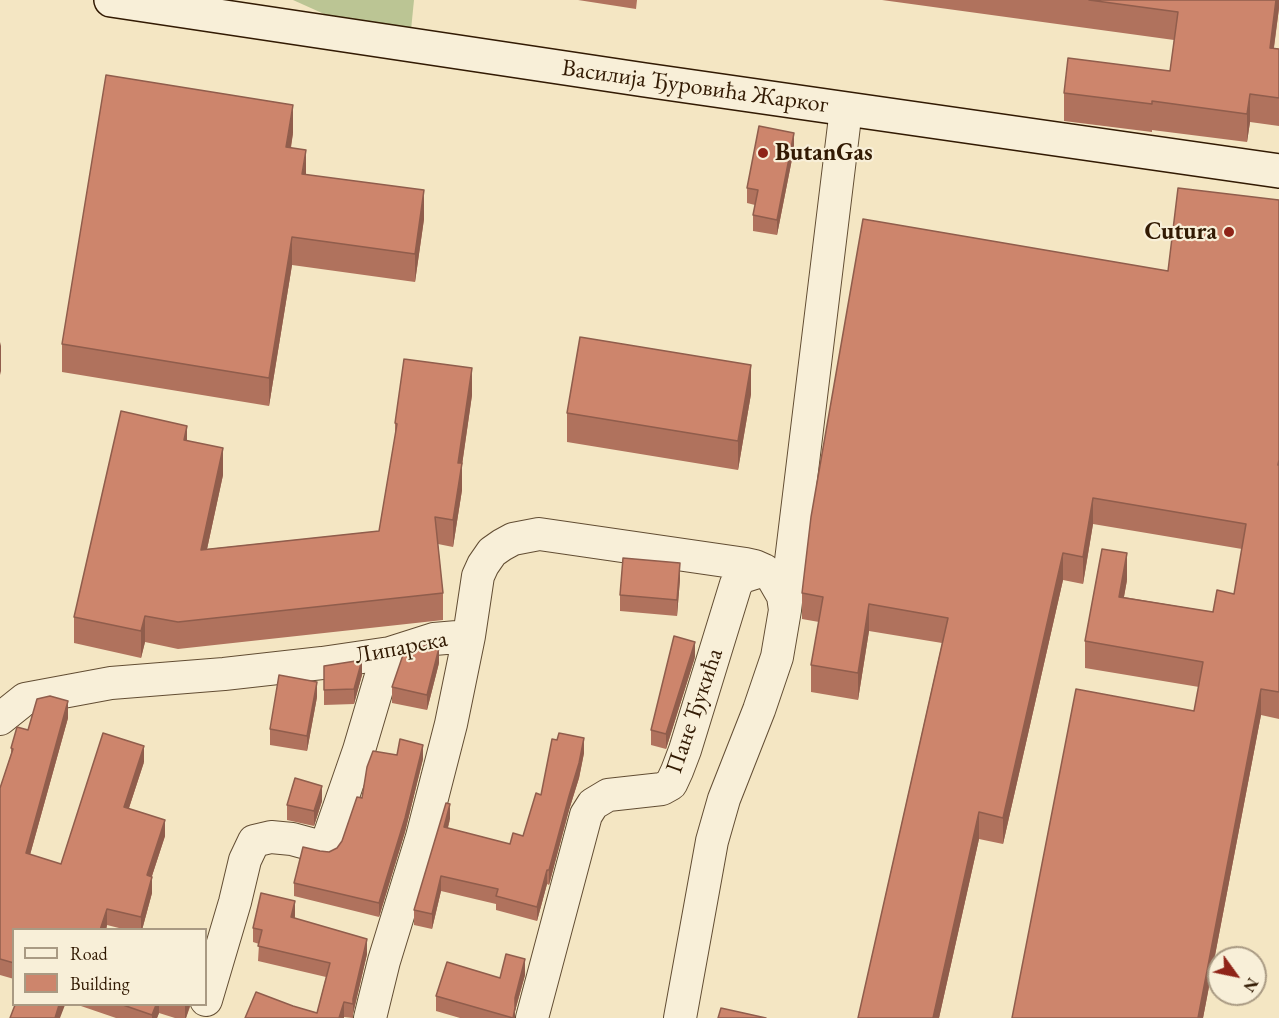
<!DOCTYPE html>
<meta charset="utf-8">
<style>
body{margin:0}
#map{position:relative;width:1279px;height:1018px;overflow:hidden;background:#f4e6c3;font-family:"EB Garamond",serif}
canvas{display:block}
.legend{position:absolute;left:12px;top:928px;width:195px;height:78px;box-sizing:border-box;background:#f8efd8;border:2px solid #a99a83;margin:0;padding:8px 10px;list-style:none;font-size:18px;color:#321a03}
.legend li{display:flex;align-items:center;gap:12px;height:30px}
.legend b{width:30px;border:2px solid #a99a83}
.north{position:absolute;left:1207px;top:946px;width:60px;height:60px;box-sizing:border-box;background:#f8efd8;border:2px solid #a99a83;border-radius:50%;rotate:123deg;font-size:16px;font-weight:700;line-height:24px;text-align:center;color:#321a03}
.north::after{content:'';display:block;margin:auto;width:21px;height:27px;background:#8f2418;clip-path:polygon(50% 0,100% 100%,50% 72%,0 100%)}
</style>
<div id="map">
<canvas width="1279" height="1018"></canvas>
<ul class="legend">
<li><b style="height:8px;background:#f8efd8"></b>Road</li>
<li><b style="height:16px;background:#cd856c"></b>Building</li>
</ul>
<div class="north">N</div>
</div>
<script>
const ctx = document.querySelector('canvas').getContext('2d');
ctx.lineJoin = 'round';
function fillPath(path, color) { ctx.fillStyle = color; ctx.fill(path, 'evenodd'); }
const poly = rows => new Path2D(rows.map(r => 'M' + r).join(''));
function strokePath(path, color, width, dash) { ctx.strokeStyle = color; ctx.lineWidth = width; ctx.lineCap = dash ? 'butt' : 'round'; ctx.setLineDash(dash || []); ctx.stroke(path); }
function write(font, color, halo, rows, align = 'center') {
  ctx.font = font + ' "EB Garamond",serif'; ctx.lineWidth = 4.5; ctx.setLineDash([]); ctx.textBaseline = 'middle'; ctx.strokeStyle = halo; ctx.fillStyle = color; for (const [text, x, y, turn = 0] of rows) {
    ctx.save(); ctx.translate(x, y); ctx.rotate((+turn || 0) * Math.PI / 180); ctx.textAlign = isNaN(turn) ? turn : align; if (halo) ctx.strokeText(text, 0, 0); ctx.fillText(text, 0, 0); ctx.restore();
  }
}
const green = poly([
 [293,0,414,0,411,30,342,22]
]);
const street = poly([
 [0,719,25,699,111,683,224,674,322,663,390,653,434,639,469,636,478,576,483,565,492,552,502,545,513,539,539,534,746,564,755,566,764,570,772,577,783,596,785,610],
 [206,1000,235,902,245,860,254,841,271,837,292,839,325,848,359,750,380,679,390,653],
 [370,1018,384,961,422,837,451,724,469,636],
 [532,1018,586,815,593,804,608,795,662,789,671,784,677,771,685,750,736,584,742,577,764,570],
 [680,1018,712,841,724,799,759,710,777,657,785,610,846,109]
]);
const secondary = poly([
 [111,0,645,80,1279,171]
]);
const wall = poly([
 [578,0,637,0,636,9],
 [882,0,1279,0,1279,8,1274,48,1279,49,1279,126,1250,122,1247,142,1152,130,1152,132,1064,121,1064,93,1170,71,1174,40],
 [293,133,291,148,306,175,424,219,415,282,292,265,269,406,62,372,62,344],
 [794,149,777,235,753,231,753,215,755,205,747,203,747,188],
 [1279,200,1279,719,1261,715,1203,1018,1012,1018,1194,711,1199,687,1085,668,1085,641,1127,580,1124,597,1213,612,1234,594,1242,549,1093,524,1083,584,1063,580,1003,844,979,839,939,1018,858,1018,942,643,869,631,858,700,811,692,811,665,819,622,802,619,802,593,1168,271],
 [751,394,738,470,567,442,567,413],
 [472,395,462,465,462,490,453,547,438,544,443,593,443,620,178,649,145,642,141,658,74,643,74,617,187,440,223,475,207,549,379,531,395,436,395,423],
 [680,579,677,616,620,611,620,595],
 [695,657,666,749,651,745,651,730],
 [439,663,427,710,392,703,392,687],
 [324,666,362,675,354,704,324,705],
 [317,697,307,751,270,745,270,729],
 [68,718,30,855,61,864,144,762,129,808,165,836,152,876,152,893,142,930,127,930,107,925,106,930,14,930,14,979,0,975,0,788,11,754,11,748,28,730],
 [557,740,584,753,579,778,569,810,549,885,547,884,537,921,496,910,496,904,441,891,432,929,414,925,414,910,450,819,448,828,510,844,523,836,541,795],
 [423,759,405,832,379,917,294,896,294,883,320,851,329,852,337,848,342,841,362,798],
 [322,801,314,826,287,820,287,805],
 [295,916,295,918,367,954,353,1014,353,1018,344,1017,245,1018,293,1006,317,1013,326,977,258,961,259,944,253,942,253,928],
 [525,975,515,1011,515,1018,460,1018,436,1011,436,996,500,978],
 [78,1005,190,1005,190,1007,186,1018,175,1018,159,1013,157,1018,116,1018]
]);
const shadedWall = poly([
 [1276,0,1279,0,1279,8,1270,76,1270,48],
 [1250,94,1250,122,1247,142,1247,114],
 [293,105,293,133,286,175,286,147],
 [794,133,794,149,777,235,777,220],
 [306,150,306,178,302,174],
 [424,190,424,219,415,282,415,254],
 [292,237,292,265,269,406,269,378],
 [1,342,1,371,0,375,0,346],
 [751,365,751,394,738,470,738,441],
 [472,368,472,395,462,465,462,490,453,547,453,520,458,463],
 [187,426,187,453,184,440],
 [223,448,223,475,201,577,201,550],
 [1093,498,1093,524,1083,584,1083,557],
 [1063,553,1063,580,1003,844,1003,818],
 [1127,553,1127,580,1119,623,1119,597],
 [680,563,680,579,677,616,677,600],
 [869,604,869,631,858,700,858,673],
 [145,616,145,642,141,658,141,631],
 [695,642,695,657,666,749,666,734],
 [439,648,439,663,427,710,427,695],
 [362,660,362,675,354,704,354,689],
 [317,682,317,697,307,751,307,736],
 [1261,689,1261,715,1203,1018,1198,1018],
 [68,701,68,718,26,869,26,853],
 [584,738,584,753,579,778,569,810,549,885,549,870],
 [423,745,423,759,405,832,379,917,379,903],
 [144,746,144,762,124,823,124,807],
 [322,786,322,801,314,826,314,811],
 [450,804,450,819,444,841,444,827],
 [979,812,979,839,939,1018,933,1018],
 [165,820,165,836,147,891,147,875],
 [547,870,547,884,537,921,537,907],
 [441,876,441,891,432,929,432,914],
 [152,877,152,893,142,930,141,930,141,917],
 [295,901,295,916,291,932,291,917],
 [107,909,107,925,106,930,100,930],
 [367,939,367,954,353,1014,353,999],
 [525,959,525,975,515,1011,515,1018,513,1018,515,998],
 [344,1002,344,1018,339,1018],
 [59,1005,65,1005,60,1018,55,1018],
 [156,1005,159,1005,159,1013,157,1018,152,1018,152,1015],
 [185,1005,190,1005,186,1018,185,1018]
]);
const building = poly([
 [1089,0,1276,0,1270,48,1279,49,1279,98,1250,94,1247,114,1152,101,1152,104,1064,93,1068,58,1170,71,1178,12,1089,0],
 [106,75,293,105,286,147,306,150,302,174,424,190,415,254,292,237,269,378,62,344,106,75],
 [759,126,794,133,777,220,753,215,758,190,747,188,759,126],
 [1178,188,1279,200,1279,460,1278,465,1279,465,1279,692,1261,689,1198,1018,1012,1018,1076,689,1194,711,1203,662,1085,641,1102,549,1127,553,1119,597,1213,612,1217,590,1234,594,1246,524,1093,498,1083,557,1063,553,1003,818,979,812,933,1018,858,1018,948,618,869,604,858,673,811,665,823,597,802,593,811,517,863,219,1168,271,1178,188],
 [580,337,751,365,738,441,567,413,580,337],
 [404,359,472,368,458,463,462,463,453,520,435,517,443,593,178,622,145,616,141,631,74,617,121,411,187,426,184,440,223,448,201,550,379,531,397,424,395,423,404,359],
 [623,558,680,563,677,600,620,595,623,558],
 [674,636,695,642,666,734,651,730,674,636],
 [427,645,439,648,427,695,392,687,404,652,427,645],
 [362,660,354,689,324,690,324,666,362,660],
 [279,675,317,682,307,736,270,729,279,675],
 [50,696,68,701,26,853,61,864,103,733,144,746,124,807,165,820,147,875,152,877,141,917,107,909,100,930,14,930,14,963,0,959,0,788,13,749,11,748,17,727,28,730,37,699,50,696],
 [559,733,584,738,579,763,569,796,549,870,547,870,537,907,496,896,498,889,441,876,432,914,414,910,446,803,450,804,444,827,510,844,513,833,523,836,536,793,541,795,552,739,557,740,559,733],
 [400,739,423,745,405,818,379,903,294,883,303,847,320,851,329,852,337,848,342,841,357,797,362,798,367,767,373,751,397,755,400,739],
 [295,778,322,786,314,811,287,805,295,778],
 [261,893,295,901,291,917,367,939,353,999,353,1004,344,1002,339,1018,245,1018,256,992,293,1006,317,1013,330,963,258,946,262,930,253,928,261,893],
 [506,954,525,959,515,998,515,1008,513,1018,436,996,447,962,500,978,506,954],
 [15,1005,59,1005,55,1018,10,1018,15,1005],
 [123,1005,156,1005,152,1015,123,1005],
 [721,1008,766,1018,718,1018,721,1008]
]);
const markers = [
 [763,153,6,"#8f2418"],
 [1229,232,6,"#8f2418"]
];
const streetNames = [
 ["Василија Ђуровића Жарког",695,87,8],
 ["Липарска",401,648,-11],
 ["Пане Ђукића",695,711,-71]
];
const poiNames = [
 ["ButanGas",775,153],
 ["Cutura",1217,232,"right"]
];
fillPath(green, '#bbc594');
strokePath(street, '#624d33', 34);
strokePath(secondary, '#321a03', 36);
strokePath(street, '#f8efd8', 32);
strokePath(secondary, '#f8efd8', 33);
fillPath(wall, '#b0725d');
fillPath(shadedWall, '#905d4c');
fillPath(building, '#cd856c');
strokePath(building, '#905d4c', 1.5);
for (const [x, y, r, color] of markers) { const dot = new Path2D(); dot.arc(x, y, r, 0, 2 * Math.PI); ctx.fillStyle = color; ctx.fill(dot); strokePath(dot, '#f8efd8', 2); }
write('24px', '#321a03', '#f8efd8', streetNames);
write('bold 24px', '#321a03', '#f8efd8', poiNames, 'left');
</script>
